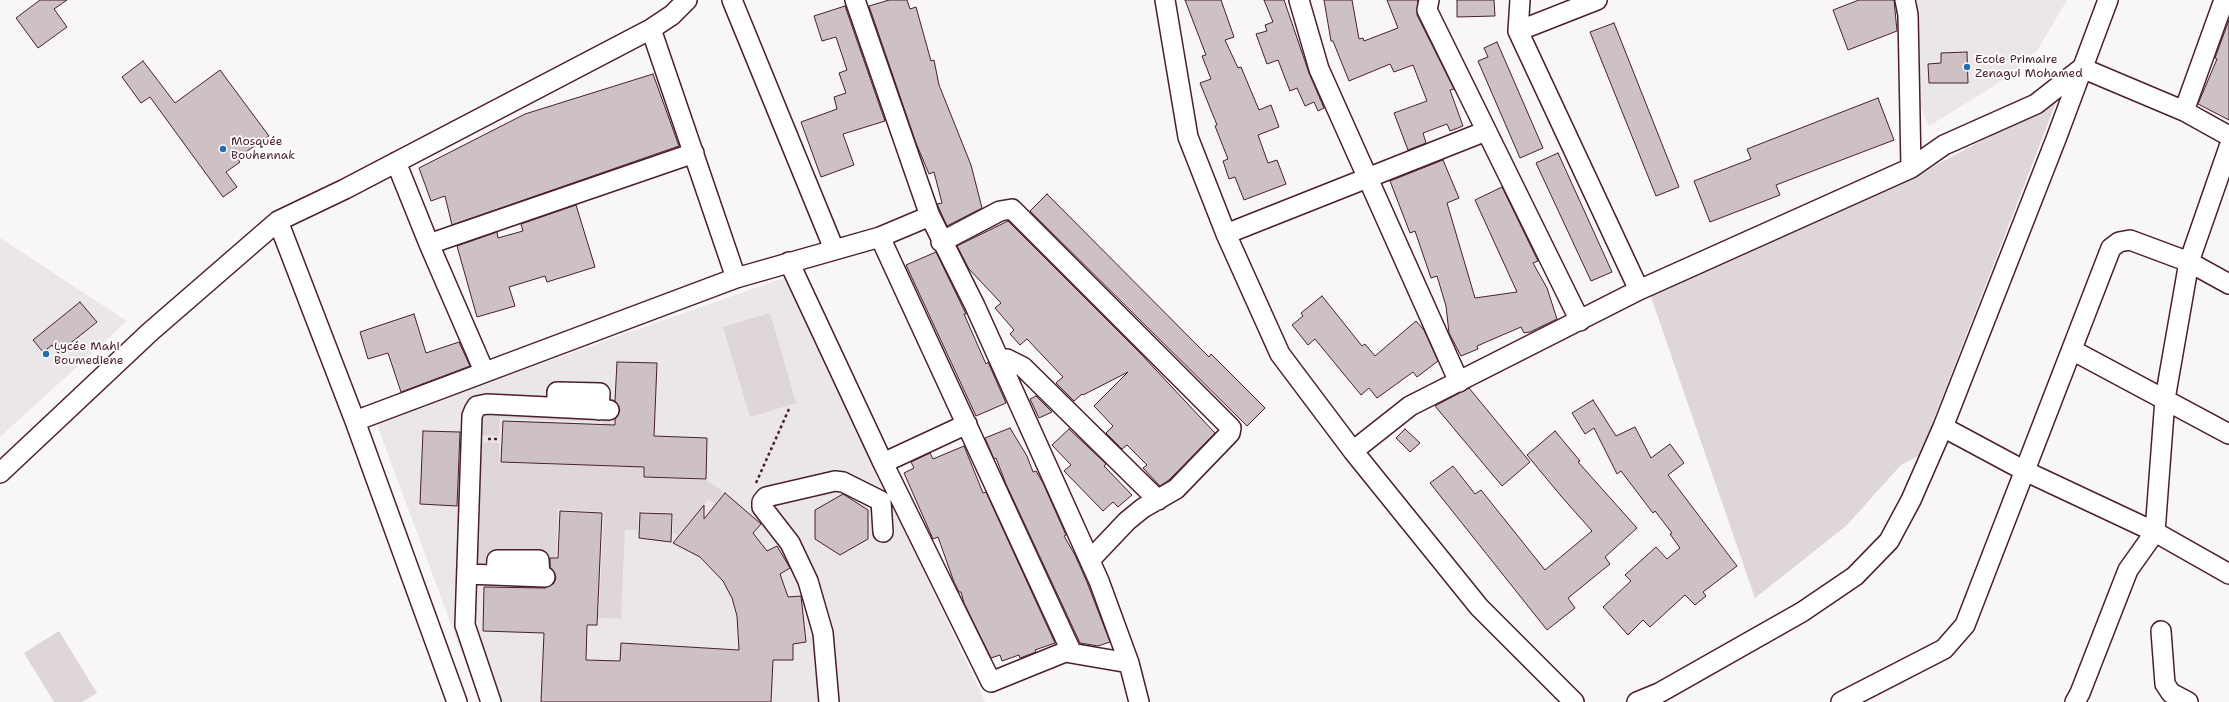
<!DOCTYPE html>
<meta charset="utf-8">
<style>
body{margin:0}
canvas{display:block;background:#f8f6f7}
</style>
<canvas width="2229" height="702"></canvas>
<script>
const ctx = document.querySelector('canvas').getContext('2d');
ctx.lineJoin = 'round';
function fillPath(path, color) { ctx.fillStyle = color; ctx.fill(path, 'evenodd'); }
const poly = rows => new Path2D(rows.map(r => 'M' + r).join(''));
function strokePath(path, color, width, dash) { ctx.strokeStyle = color; ctx.lineWidth = width; ctx.lineCap = dash ? 'butt' : 'round'; ctx.setLineDash(dash || []); ctx.stroke(path); }
function write(font, color, halo, rows, align = 'center') {
  ctx.font = font + ' "Shantell Sans",sans-serif'; ctx.lineWidth = 3.5; ctx.setLineDash([]); ctx.textBaseline = 'middle'; ctx.strokeStyle = halo; ctx.fillStyle = color; for (const [text, x, y, turn = 0] of rows) {
    ctx.save(); ctx.translate(x, y); ctx.rotate((+turn || 0) * Math.PI / 180); ctx.textAlign = isNaN(turn) ? turn : align; if (halo) ctx.strokeText(text, 0, 0); ctx.fillText(text, 0, 0); ctx.restore();
  }
}
const built = poly([
 [1917,0,2067,0,2037,51,1997,84,1929,126,1918,101],
 [0,238,127,321,0,437],
 [786,277,985,702,480,702,376,422]
]);
const green = poly([
 [2057,100,1920,455,1901,465,1846,526,1755,598,1650,294,1916,176],
 [770,313,796,403,750,417,723,327],
 [482,413,611,414,610,428,603,430,603,422,500,418,499,436,480,435],
 [479,442,499,443,499,463,626,467,626,459,643,460,643,478,706,480,724,492,715,504,708,499,678,535,673,533,673,513,638,511,638,530,625,530,621,619,580,616,580,613,599,613,604,512,558,509,555,594,548,586,491,569,476,569],
 [59,631,97,693,82,702,54,702,24,653]
]);
const building = poly([
 [40,0,67,0,54,9,67,27,38,48,16,18,40,0],
 [889,0,907,0,910,9,916,7,931,61,934,60,939,85,971,165,982,208,947,226,937,204,942,203,934,172,929,174,916,143,869,6,889,0],
 [1185,0,1221,0,1234,37,1225,40,1238,68,1241,67,1259,110,1271,105,1279,127,1258,135,1268,163,1277,160,1286,184,1244,200,1235,177,1229,179,1223,161,1228,159,1215,126,1217,125,1200,83,1211,79,1202,56,1206,55,1185,0],
 [1264,0,1284,0,1309,73,1324,108,1318,111,1314,102,1305,106,1297,88,1290,91,1278,60,1267,64,1256,34,1267,31,1265,25,1273,22,1264,0],
 [1324,0,1352,0,1359,39,1363,38,1364,41,1398,28,1387,0,1418,0,1417,15,1454,89,1450,90,1463,126,1450,131,1447,124,1423,133,1426,143,1408,150,1394,113,1427,101,1413,65,1394,72,1390,64,1349,81,1333,41,1331,41,1324,0],
 [1457,0,1494,0,1495,16,1457,17,1457,0],
 [1859,0,1894,0,1897,31,1848,50,1833,10,1859,0],
 [845,6,885,121,843,134,854,165,821,177,801,122,837,109,834,97,846,93,839,73,847,70,836,37,822,41,814,16,845,6],
 [2229,20,2229,120,2198,104,2217,59,2215,58,2229,20],
 [1614,23,1679,187,1656,196,1590,32,1614,23],
 [1497,42,1543,148,1520,158,1478,61,1488,57,1484,48,1497,42],
 [1967,52,1968,83,1929,83,1928,64,1941,63,1941,53,1967,52],
 [143,61,175,103,220,70,269,136,237,158,240,162,226,172,237,187,223,197,150,97,141,103,122,77,143,61],
 [653,74,679,146,452,225,445,196,431,201,419,168,525,114,653,74],
 [1878,98,1894,140,1776,185,1780,195,1710,222,1694,181,1751,159,1747,149,1878,98],
 [1558,153,1612,272,1591,281,1536,163,1558,153],
 [1443,160,1459,198,1447,203,1475,298,1517,292,1475,200,1502,187,1538,261,1533,263,1547,288,1557,319,1530,332,1524,333,1521,327,1477,346,1478,349,1461,356,1449,333,1446,306,1437,276,1431,278,1415,231,1410,233,1390,181,1443,160],
 [1047,194,1209,357,1211,354,1265,408,1247,426,1030,211,1047,194],
 [576,205,595,267,547,282,545,276,509,287,515,306,477,317,457,246,497,232,498,238,523,231,521,224,576,205],
 [1008,221,1140,353,1215,433,1169,480,1160,486,1143,468,1147,465,1127,445,1122,449,1106,433,1113,426,1094,406,1128,372,1083,395,1082,394,1074,401,1056,383,1063,377,1027,339,1020,345,1010,334,1014,330,995,308,1001,303,969,269,957,246,1008,221],
 [936,252,966,314,964,314,986,364,988,362,1006,403,976,416,906,265,936,252],
 [1322,296,1362,346,1365,344,1375,356,1416,321,1424,330,1438,361,1417,377,1413,372,1377,398,1369,388,1361,395,1315,339,1308,345,1292,325,1303,316,1301,313,1322,296],
 [80,302,97,322,58,353,52,345,43,352,33,340,80,302],
 [414,314,426,353,459,342,470,366,401,392,388,353,368,359,360,332,414,314],
 [617,362,657,363,654,436,707,438,706,479,644,477,644,467,501,462,503,421,615,425,615,419,620,410,615,401,617,362],
 [1469,388,1530,462,1502,486,1435,406,1469,388],
 [1036,396,1052,412,1039,418,1030,399,1036,396],
 [1593,400,1616,436,1635,427,1651,458,1670,444,1684,463,1668,475,1737,566,1703,592,1706,596,1695,605,1685,595,1650,627,1643,620,1628,635,1603,607,1631,581,1625,575,1656,547,1667,559,1680,548,1670,534,1672,533,1655,511,1653,513,1621,471,1617,474,1594,428,1585,434,1572,413,1593,400],
 [1010,428,1027,456,1033,472,1036,471,1043,483,1066,535,1064,536,1075,555,1087,582,1110,642,1098,646,1080,643,1006,484,996,458,994,459,985,438,1010,428],
 [1069,429,1106,464,1104,466,1132,495,1118,507,1113,502,1103,511,1064,471,1071,465,1052,445,1069,429],
 [1405,429,1420,443,1410,452,1396,438,1405,429],
 [423,431,460,432,457,506,420,504,423,431],
 [1555,431,1580,461,1578,462,1637,528,1605,557,1610,564,1568,598,1575,608,1547,630,1430,483,1453,466,1475,494,1481,490,1545,570,1592,531,1561,496,1527,455,1555,431],
 [964,446,983,493,986,492,1055,643,1035,650,1036,652,1020,658,1019,655,1002,661,1000,655,991,658,964,603,961,592,959,592,954,582,938,537,933,539,904,473,914,468,911,462,930,453,933,459,964,446],
 [725,493,761,524,753,533,767,551,777,546,790,568,780,574,788,597,801,596,806,642,793,644,793,660,773,660,771,702,541,702,544,633,483,631,484,587,545,588,554,583,556,577,550,568,550,558,558,558,560,511,602,513,597,625,587,625,586,660,620,661,621,643,739,650,737,616,732,598,723,581,700,557,673,543,704,505,704,519,725,493],
 [843,494,868,510,868,539,840,555,815,539,815,510,843,494],
 [640,513,672,514,671,542,639,538,640,513]
]);
const path = poly([
 [488,439,498,439],
 [756,483,789,409]
]);
const minor = poly([
 [732,0,834,249],
 [855,0,930,216,975,306,1099,581,1129,663,1139,702],
 [1165,0,1188,137,1226,234,1280,354,1353,451,1479,607,1574,702],
 [1299,0,1319,69,1459,382],
 [1429,0,1427,10,1580,321],
 [1520,0,1518,31,1639,290],
 [1905,0,1908,15,1911,168],
 [651,29,736,278],
 [1518,31,1597,0],
 [2184,111,2224,0],
 [396,162,429,244,484,371],
 [278,221,355,421,457,702],
 [1226,234,1486,131],
 [880,237,1072,653],
 [941,242,1000,211,1012,209,1231,428,1230,433,1176,489,1143,508,1127,521,1090,560],
 [429,244,694,153],
 [789,262,883,463,967,424],
 [2072,350,2229,434],
 [999,359,1007,359,1023,367,1158,500],
 [557,407,557,392,600,393,599,410],
 [355,421,736,278,880,237,930,216],
 [1943,427,2025,471,2155,532,2229,574],
 [1353,451,1410,406,1639,290,1911,168,1944,145,2036,104,2082,68,2184,111,2229,136],
 [883,463,991,682,1065,652,1129,663],
 [0,473,150,332,278,221,345,189,651,29,672,15,687,0],
 [467,574,545,577],
 [496,575,497,560,539,560,540,577],
 [2161,631,2165,684,2171,693,2188,702],
 [491,702,465,625,472,416,474,411,477,406,487,404,609,410],
 [829,702,823,633,808,581,790,543,762,507,762,502,766,497,835,481,843,482,881,501,883,532],
 [1637,702,1659,693,1802,612,1855,576,1889,541,1911,500,1943,427,2056,139,2108,0],
 [1841,702,1944,649,1965,625,2111,248,2119,242,2130,240,2189,262,2229,284],
 [2075,702,2080,693,2128,570,2155,532,2165,399,2189,262,2229,147]
]);
const markers = [
 [1967,67,4,"#1f6fb2"],
 [223,149,4,"#1f6fb2"],
 [46,354,4,"#1f6fb2"]
];
const poiNames = [
 ["Ecole Primaire",1975,60],
 ["Zenagui Mohamed",1975,74],
 ["Mosquée",231,142],
 ["Bouhennak",231,156],
 ["Lycée Mahi",54,347],
 ["Boumediene",54,361]
];
fillPath(built, '#ebe6e8');
fillPath(green, '#ded6d9');
fillPath(building, '#cdc1c4');
strokePath(building, '#4a1f2b', 1);
strokePath(minor, '#4a1f2b', 22);
strokePath(path, '#4a1f2b', 2.5, [3, 3]);
strokePath(minor, '#fff', 19);
for (const [x, y, r, color] of markers) { const dot = new Path2D(); dot.arc(x, y, r, 0, 2 * Math.PI); ctx.fillStyle = color; ctx.fill(dot); strokePath(dot, '#fff', 1.5); }
write('12px', '#4a1f2b', '#fff', poiNames, 'left');
</script>
